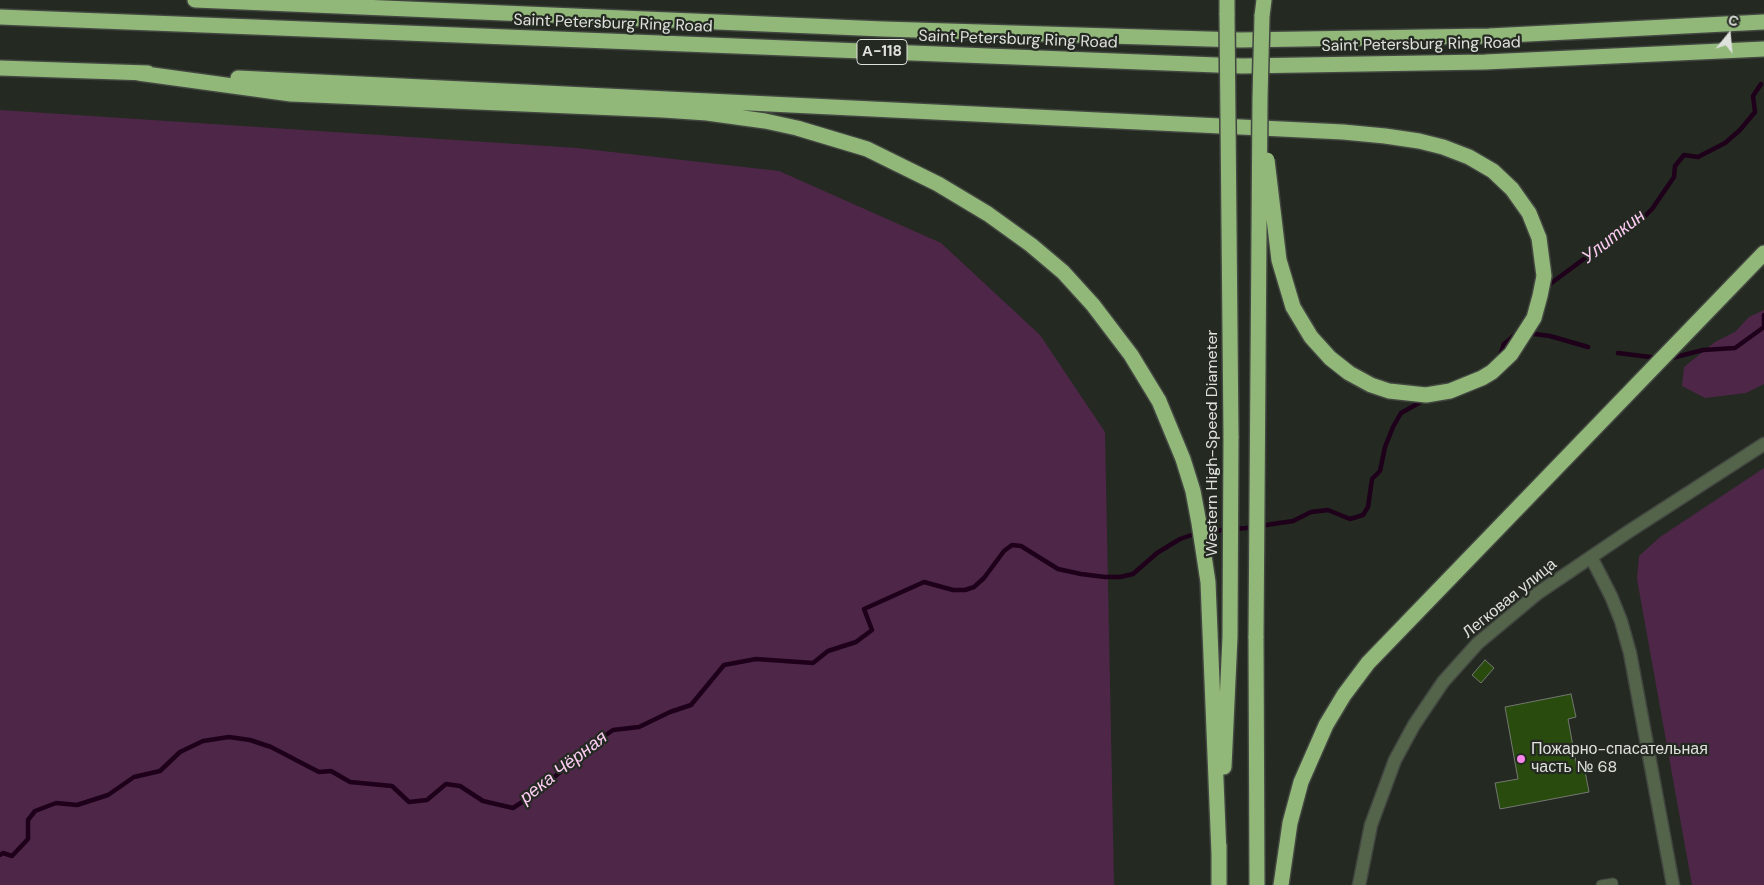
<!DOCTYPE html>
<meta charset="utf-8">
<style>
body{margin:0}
#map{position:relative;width:1764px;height:885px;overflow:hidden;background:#242922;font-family:"DM Sans",sans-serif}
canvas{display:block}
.north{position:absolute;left:1704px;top:10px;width:50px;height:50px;-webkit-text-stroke:4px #242922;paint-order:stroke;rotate:17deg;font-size:14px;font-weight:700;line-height:20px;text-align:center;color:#dee1dc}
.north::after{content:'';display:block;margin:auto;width:18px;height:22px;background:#dee1dc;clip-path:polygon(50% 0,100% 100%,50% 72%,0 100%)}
</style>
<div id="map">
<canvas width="1764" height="885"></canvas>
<div class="north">С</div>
</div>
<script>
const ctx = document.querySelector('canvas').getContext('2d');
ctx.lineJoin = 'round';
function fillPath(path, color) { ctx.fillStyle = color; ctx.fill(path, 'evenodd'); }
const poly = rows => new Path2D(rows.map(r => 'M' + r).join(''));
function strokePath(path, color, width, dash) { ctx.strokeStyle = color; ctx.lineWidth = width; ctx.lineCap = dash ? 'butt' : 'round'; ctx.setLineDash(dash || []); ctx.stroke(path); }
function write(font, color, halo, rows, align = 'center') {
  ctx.font = font + ' "DM Sans",sans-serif'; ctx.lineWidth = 4.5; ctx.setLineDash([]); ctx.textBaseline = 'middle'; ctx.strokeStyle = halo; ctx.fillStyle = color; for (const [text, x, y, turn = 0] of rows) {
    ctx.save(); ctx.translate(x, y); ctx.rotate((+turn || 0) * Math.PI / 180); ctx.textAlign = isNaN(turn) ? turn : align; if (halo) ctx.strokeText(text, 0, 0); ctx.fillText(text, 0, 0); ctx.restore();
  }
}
const green = poly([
 [0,110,577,148,779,171,941,243,1040,335,1105,432,1114,885,0,885],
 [1764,310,1764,384,1746,393,1705,398,1682,386,1684,367,1715,342,1735,332,1749,317],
 [1764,468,1764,885,1692,885,1637,579,1639,556,1660,537]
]);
const stream = poly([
 [1546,287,1596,250,1631,229,1641,220,1652,209,1674,177,1675,166,1684,155,1698,157,1725,143,1740,130,1755,112,1753,96,1761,84],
 [1527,333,1550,336,1588,347],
 [1618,353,1658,358],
 [1499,359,1504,344,1515,335],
 [1668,359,1703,350,1735,348,1764,327,1764,315],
 [0,855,3,853,12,856,28,839,28,820,35,811,56,803,77,805,108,795,134,777,160,771,180,752,203,741,229,737,250,740,271,747,319,772,331,771,350,782,392,786,409,802,427,800,446,784,460,786,483,801,513,808,536,793,590,746,613,730,639,727,670,712,691,705,724,665,756,659,813,663,828,651,856,642,872,630,864,609,924,582,953,590,965,590,974,587,984,578,1004,551,1012,545,1021,546,1058,569,1081,574,1105,577,1120,577,1133,574,1157,553,1180,539,1200,532,1246,528,1293,521,1311,512,1328,510,1350,519,1363,515,1368,507,1372,479,1380,471,1385,447,1393,427,1401,413,1426,399]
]);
const building = poly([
 [1485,660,1494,668,1481,683,1472,675,1485,660],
 [1571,694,1576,717,1568,719,1577,768,1584,766,1589,792,1500,809,1495,783,1518,779,1505,707,1571,694]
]);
const service = poly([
 [1601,885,1613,883,1613,885]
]);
const minor = poly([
 [1591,557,1611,596,1621,621,1630,653,1673,885],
 [1359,885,1371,825,1395,760,1414,725,1443,682,1478,643,1538,593,1628,532,1764,444]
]);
const motorway = poly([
 [195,0,883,29,1240,40,1489,36,1764,22],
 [1227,15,1227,0],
 [1262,16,1264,0],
 [0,17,1242,66,1485,62,1764,49],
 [0,68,148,73],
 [138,73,291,94,663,110,707,113,765,121,797,128,867,149,938,184,988,214,1031,245,1063,272,1093,305,1131,355,1159,401,1183,459,1193,491,1199,523,1208,582,1219,854],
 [238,78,1343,132,1385,136,1419,141,1443,147,1469,157,1493,171,1512,189,1529,213,1539,238],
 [1256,636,1257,885],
 [1224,767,1230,637,1231,436],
 [1219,885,1219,845],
 [1281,885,1290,823,1301,782,1326,725,1344,695,1368,663,1764,253]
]);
const motorwayBridge = poly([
 [1227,15,1231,436],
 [1267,160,1279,260,1293,307,1311,337,1330,358,1349,373,1371,385,1389,391,1426,395,1450,391,1482,378,1492,372,1511,354,1534,318,1540,296,1544,276,1539,238],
 [1256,636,1260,99,1262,16]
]);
const markers = [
 [1521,759,5,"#f987e9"]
];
const shields = [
 [882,52,50]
];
const shieldNames = [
 ["А-118",882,52]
];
const streetNames = [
 ["Saint Petersburg Ring Road",613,24,2],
 ["Saint Petersburg Ring Road",1018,40,2],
 ["Saint Petersburg Ring Road",1421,45,-1],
 ["Western High-Speed Diameter",1213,443,-90],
 ["Легковая улица",1510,599,-39]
];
const poiNames = [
 ["Пожарно-спасательная",1531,750],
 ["часть № 68",1531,768]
];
const waterNames = [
 ["Улиткин",1614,237,-38],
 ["река Чёрная",564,768,-38]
];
fillPath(green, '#4e2748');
strokePath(stream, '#1e001b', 4.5);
fillPath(building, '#2a4b0e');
strokePath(building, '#737870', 1);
strokePath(service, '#424640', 11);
strokePath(minor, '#424640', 15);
strokePath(motorway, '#424640', 18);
strokePath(service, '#54644b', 9);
strokePath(minor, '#54644b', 12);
strokePath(motorway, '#91b779', 15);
strokePath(motorwayBridge, '#424640', 18, []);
strokePath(motorwayBridge, '#91b779', 15);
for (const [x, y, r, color] of markers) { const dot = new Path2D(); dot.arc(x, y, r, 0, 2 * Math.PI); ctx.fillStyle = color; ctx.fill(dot); strokePath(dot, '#242922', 2); }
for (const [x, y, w] of shields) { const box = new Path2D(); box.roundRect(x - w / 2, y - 12.5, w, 25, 4); ctx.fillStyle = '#242922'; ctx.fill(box); strokePath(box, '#dee1dc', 1); }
write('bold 15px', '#dee1dc', null, shieldNames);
write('16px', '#dee1dc', '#242922', streetNames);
write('16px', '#dee1dc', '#242922', poiNames, 'left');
write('italic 18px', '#fdccf3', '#242922', waterNames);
</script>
